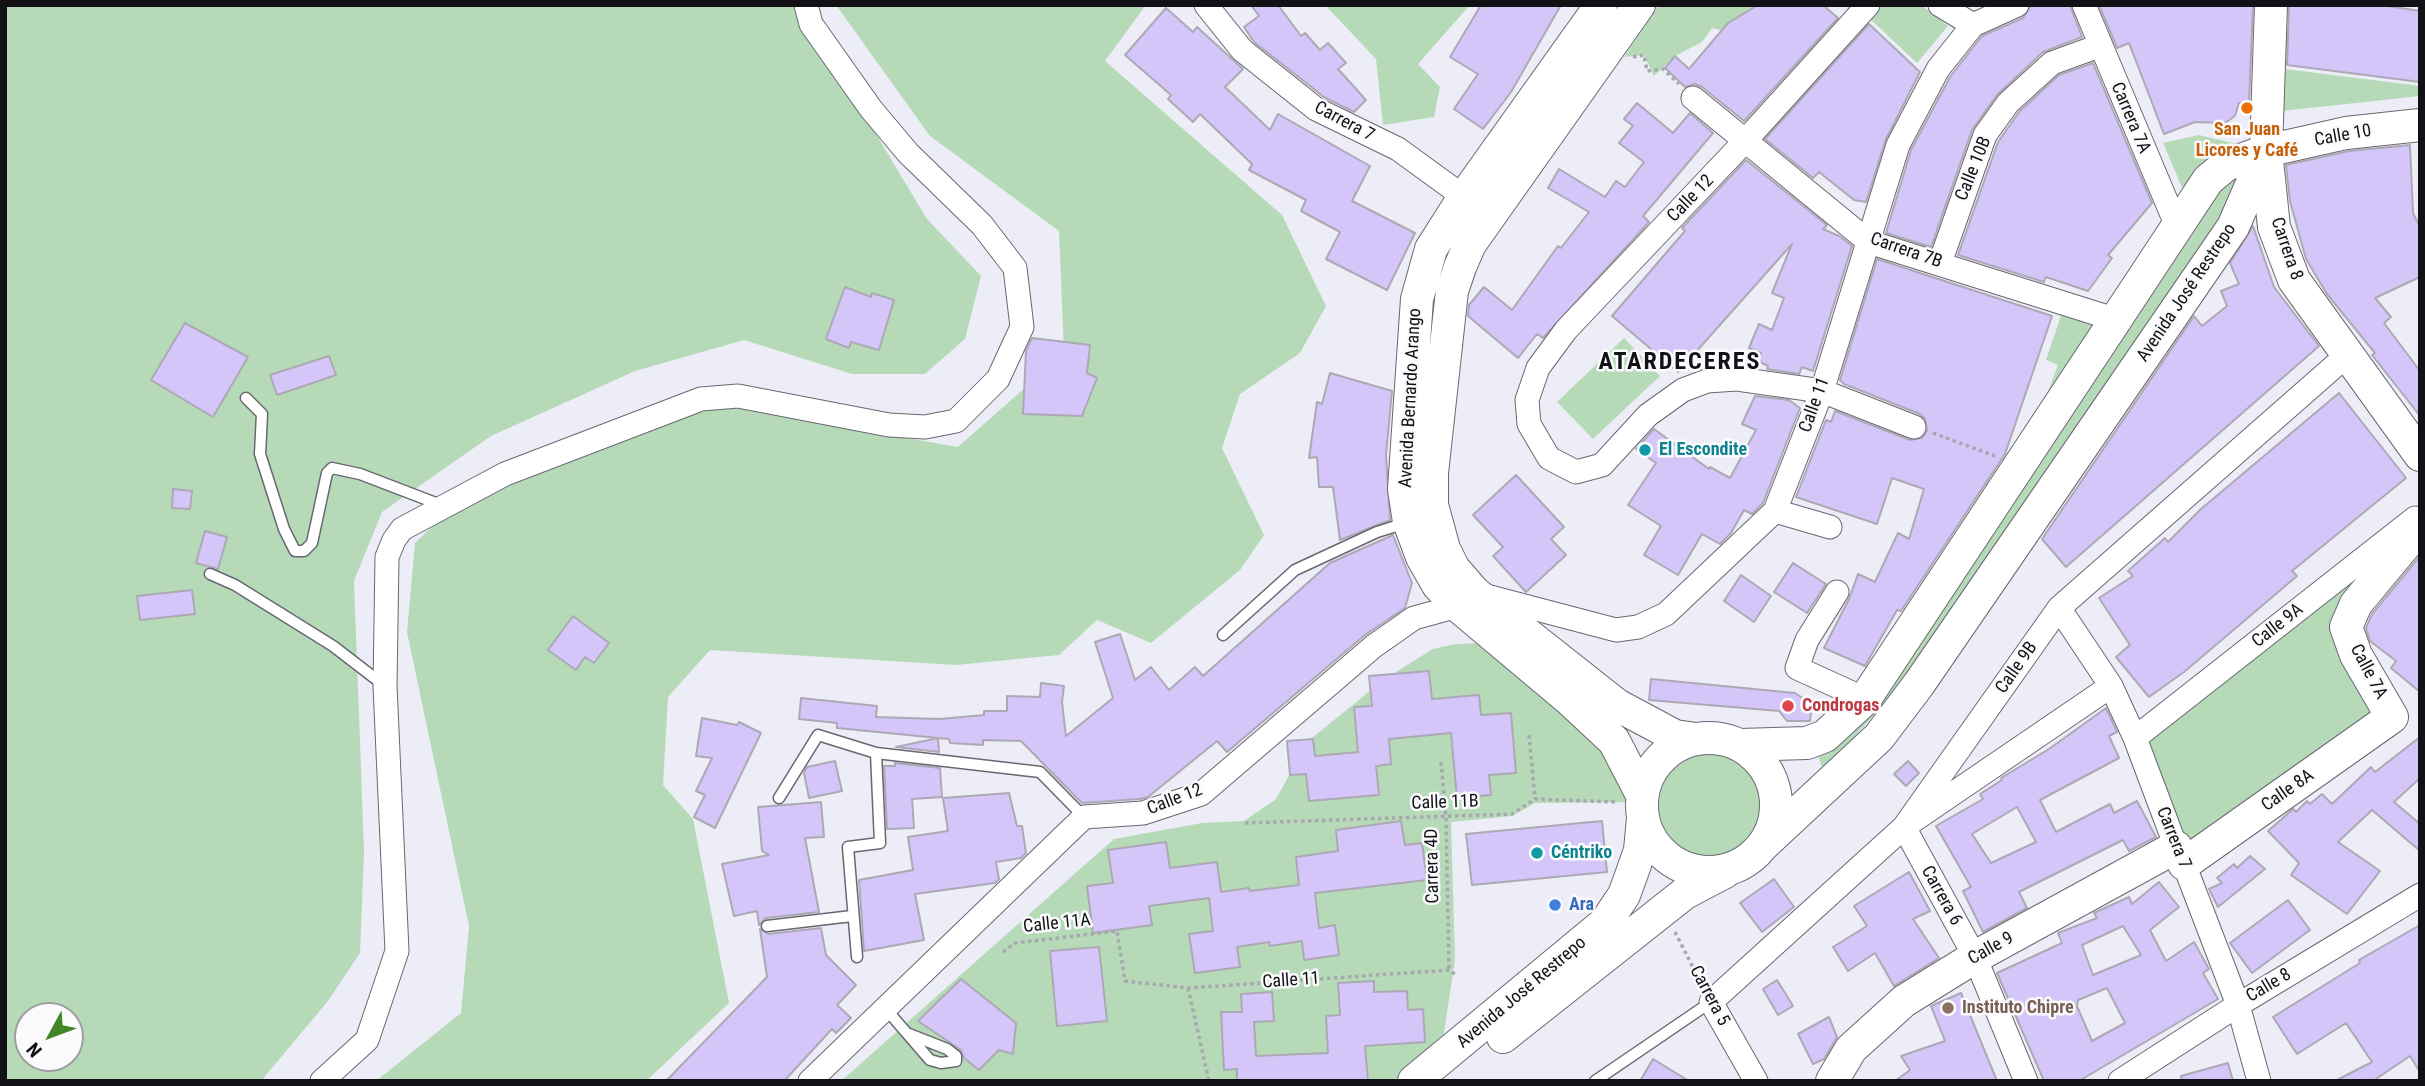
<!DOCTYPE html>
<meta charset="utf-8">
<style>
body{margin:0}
#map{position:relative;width:2425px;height:1086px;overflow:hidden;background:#ededf8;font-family:"Roboto Condensed",sans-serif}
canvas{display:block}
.frame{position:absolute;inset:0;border:7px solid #121216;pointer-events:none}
.north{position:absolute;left:14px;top:1002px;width:70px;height:70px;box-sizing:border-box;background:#fbfbfd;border:2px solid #9e9ea1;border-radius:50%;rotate:229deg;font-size:19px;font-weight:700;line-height:28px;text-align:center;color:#121216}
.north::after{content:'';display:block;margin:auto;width:24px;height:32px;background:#438628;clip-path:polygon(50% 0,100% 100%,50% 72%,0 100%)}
</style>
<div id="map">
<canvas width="2425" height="1086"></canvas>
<div class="frame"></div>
<div class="north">N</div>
</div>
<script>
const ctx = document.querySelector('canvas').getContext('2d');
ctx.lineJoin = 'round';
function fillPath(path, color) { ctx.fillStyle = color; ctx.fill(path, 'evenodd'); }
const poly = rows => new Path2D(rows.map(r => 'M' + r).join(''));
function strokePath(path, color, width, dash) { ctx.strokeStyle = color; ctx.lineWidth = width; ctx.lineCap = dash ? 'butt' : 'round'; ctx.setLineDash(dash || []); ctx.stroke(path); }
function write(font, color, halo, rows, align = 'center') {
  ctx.font = font + ' "Roboto Condensed",sans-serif'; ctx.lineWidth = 5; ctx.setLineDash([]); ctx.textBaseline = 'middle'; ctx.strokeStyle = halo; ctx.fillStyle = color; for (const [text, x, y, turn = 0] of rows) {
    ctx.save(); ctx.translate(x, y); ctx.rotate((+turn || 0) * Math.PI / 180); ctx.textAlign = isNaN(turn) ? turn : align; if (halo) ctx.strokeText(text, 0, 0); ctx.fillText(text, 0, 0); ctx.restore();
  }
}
const green = poly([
 [5,5,804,5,865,116,927,219,981,276,965,339,925,374,852,374,744,340,635,371,491,436,382,512,354,581,364,851,360,953,328,1001,261,1081,5,1081],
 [28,1016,70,1016,70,1058,28,1058],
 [836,5,1146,5,1105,61,1282,215,1326,306,1300,353,1240,394,1222,448,1264,535,1240,570,1151,643,1097,620,1059,655,956,665,710,650,668,697,663,785,693,819,729,1003,646,1081,376,1081,461,1013,469,926,407,632,415,543,440,519,540,469,708,403,958,447,1064,353,1059,231,930,136],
 [1325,5,1470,5,1418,64,1440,87,1434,117,1383,125,1376,59],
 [1659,5,1761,5,1728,23,1721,30,1712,28,1702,42,1675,56,1654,76,1644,55,1624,57],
 [1878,5,1921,5,1948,26,1917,63,1868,17],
 [2285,69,2420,86,2420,96,2282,111],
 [2199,135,2266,151,1909,677,1823,771,1818,755,2187,199,2163,143],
 [2063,310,2102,322,2044,402,2058,365,2046,360],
 [1624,338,1660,376,1593,439,1557,402],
 [2420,514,2342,626,2375,719,2187,871,2135,738],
 [1484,643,1600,737,1633,802,1535,803,1512,816,1451,822,1455,959,1440,1060,1414,1081,841,1081,1114,839,1202,823,1244,821,1276,799,1293,768,1297,750,1386,678,1433,649,1455,644],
 '1659 805a51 51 0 1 1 102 0a51 51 0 1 1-102 0Z'
]);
const building = poly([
 [1251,5,1278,5,1301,36,1305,33,1320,50,1328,43,1346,63,1338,69,1366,100,1354,112,1324,97,1254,42,1244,27,1259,16,1251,5],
 [1481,5,1561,5,1511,92,1483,129,1454,109,1478,74,1450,57,1481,5],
 [1758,5,1823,5,1838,18,1744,121,1702,87,1695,84,1685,87,1665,68,1675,56,1689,69,1728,23,1758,5],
 [2031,5,2070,5,2082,37,2043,52,1997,95,1972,130,1931,247,1886,233,1911,150,1950,77,1982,36,2023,18,2031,5],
 [2099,5,2253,5,2249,104,2239,103,2235,116,2225,123,2195,122,2164,134,2129,43,2117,48,2099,5],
 [2289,5,2381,5,2420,11,2420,82,2287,65,2289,5],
 [1166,8,1193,32,1197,27,1243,69,1225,87,1270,130,1278,114,1370,166,1352,201,1415,233,1387,290,1326,259,1340,232,1301,211,1306,200,1249,170,1252,164,1200,114,1193,122,1168,99,1171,95,1125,55,1166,8],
 [1869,24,1920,72,1886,139,1866,202,1854,200,1819,172,1813,178,1765,139,1869,24],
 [2093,63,2152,203,2108,255,2112,258,2088,291,2046,277,2044,282,1958,255,1998,142,2019,112,2059,75,2093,63],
 [1637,103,1673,133,1690,113,1713,133,1643,216,1649,222,1543,338,1537,334,1518,358,1468,316,1469,305,1484,287,1512,310,1558,246,1561,248,1589,212,1548,188,1559,169,1605,197,1616,181,1625,187,1644,162,1619,143,1633,126,1624,119,1637,103],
 [2410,145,2413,213,2420,227,2420,277,2375,298,2391,317,2384,323,2420,371,2420,416,2372,355,2375,353,2327,294,2306,259,2290,201,2286,165,2349,151,2410,145],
 [1746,160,1827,225,1823,229,1839,236,1852,246,1813,371,1802,367,1799,374,1767,369,1768,366,1758,361,1761,353,1749,348,1759,324,1772,330,1784,298,1772,293,1792,244,1678,372,1612,316,1685,231,1682,228,1746,160],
 [2253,226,2274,287,2319,346,2066,567,2042,539,2194,316,2202,326,2227,306,2221,291,2239,284,2230,263,2253,226],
 [1877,259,2052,316,2005,454,1901,611,1897,610,1865,666,1824,648,1849,599,1858,574,1875,582,1898,533,1909,539,1924,489,1892,478,1877,524,1796,497,1826,420,1831,422,1835,411,1910,440,1922,438,1927,431,1925,419,1920,414,1844,384,1840,380,1877,259],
 [845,287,871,297,872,293,894,300,879,350,851,342,849,348,826,339,845,287],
 [185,323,248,357,213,417,151,380,185,323],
 [1032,338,1090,345,1087,373,1097,378,1082,416,1023,414,1026,351,1032,338],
 [329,356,336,375,277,395,270,375,329,356],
 [1330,373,1392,391,1386,455,1390,520,1340,540,1333,487,1319,487,1317,457,1309,458,1317,402,1322,404,1330,373],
 [2339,393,2406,478,2292,571,2297,576,2184,672,2149,697,2116,657,2130,645,2099,598,2133,576,2128,571,2165,538,2168,542,2201,509,2339,393],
 [1755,396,1789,400,1800,408,1763,503,1752,514,1744,510,1731,533,1720,544,1702,534,1678,575,1644,555,1661,526,1628,505,1656,463,1636,449,1654,429,1709,469,1710,467,1730,478,1756,430,1742,424,1755,396],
 [1516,475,1564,527,1551,539,1566,555,1526,592,1493,556,1503,547,1473,515,1516,475],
 [173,489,192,491,190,509,172,508,173,489],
 [205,531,227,537,218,569,196,563,205,531],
 [1393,535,1412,583,1405,608,1365,635,1227,752,1217,741,1148,797,1140,799,1082,803,1021,741,983,740,983,745,950,743,949,739,938,738,939,752,896,747,938,738,837,728,837,723,799,719,801,698,877,706,876,717,940,719,984,715,984,711,1007,711,1007,696,1040,697,1041,683,1064,686,1062,702,1066,736,1113,698,1095,642,1120,634,1135,680,1151,667,1169,690,1195,667,1203,676,1330,563,1393,535],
 [2420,556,2420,692,2391,668,2396,661,2370,641,2366,628,2372,614,2420,556],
 [1793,563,1826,584,1807,613,1774,592,1793,563],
 [1741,575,1771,596,1754,622,1724,601,1741,575],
 [192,590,195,614,140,620,137,596,192,590],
 [573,616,609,643,594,663,585,657,576,670,548,650,573,616],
 [1429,671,1432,699,1479,695,1481,715,1511,713,1516,773,1489,775,1491,795,1457,798,1451,733,1389,739,1391,764,1376,766,1379,795,1309,801,1306,774,1290,775,1287,741,1313,739,1315,756,1358,752,1354,707,1372,706,1369,676,1429,671],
 [1651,679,1795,693,1812,704,1810,721,1787,721,1779,711,1649,700,1651,679],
 [2106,708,2117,732,2109,736,2119,758,2040,800,2056,832,2110,804,2114,813,2137,801,2156,837,2129,851,2123,840,2019,892,2027,908,1983,932,1963,891,1971,887,1936,826,1983,799,1980,794,2002,780,2001,778,2049,749,2106,708],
 [2017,807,2036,842,1991,863,1972,834,2017,807],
 [702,718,737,725,739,722,761,733,715,828,694,817,705,795,696,791,712,758,696,756,702,718],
 [2420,737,2420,778,2394,802,2420,824,2420,851,2372,810,2338,842,2380,871,2347,914,2291,875,2299,863,2268,831,2293,809,2296,812,2307,801,2310,804,2322,794,2332,804,2371,767,2375,772,2420,737],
 [835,761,842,791,809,798,804,773,807,767,835,761],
 [1908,761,1919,773,1906,786,1894,774,1908,761],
 [895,763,940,768,942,797,912,799,914,828,887,829,884,766,895,766,895,763],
 [1009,793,1017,826,1022,826,1026,853,1021,858,996,862,999,879,995,883,915,894,924,940,864,951,859,880,913,870,908,837,948,831,943,798,1009,793],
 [821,802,824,837,805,838,819,912,766,918,759,925,757,911,734,916,722,864,769,855,762,851,758,807,821,802],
 [1401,821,1405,845,1422,843,1427,880,1315,893,1319,928,1335,925,1339,955,1304,960,1302,941,1270,946,1269,942,1237,947,1240,967,1195,973,1189,934,1213,931,1209,898,1149,906,1152,925,1093,933,1087,886,1113,883,1108,850,1166,842,1170,868,1217,862,1221,892,1249,888,1250,891,1299,885,1296,857,1338,851,1336,830,1401,821],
 [1602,821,1607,872,1472,885,1466,834,1602,821],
 [2250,856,2265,869,2218,907,2209,889,2222,883,2217,878,2234,864,2237,868,2250,856],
 [1909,872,1930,911,1913,919,1939,958,1894,986,1875,953,1848,971,1833,947,1867,926,1854,906,1909,872],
 [1774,879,1794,907,1762,932,1740,903,1774,879],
 [2159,882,2179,907,2150,930,2166,961,2194,942,2209,969,2203,973,2218,999,2079,1081,2044,1081,1997,973,2062,943,2058,933,2097,918,2094,913,2129,897,2132,904,2159,882],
 [2123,926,2141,955,2093,975,2082,945,2123,926],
 [2107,988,2125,1023,2092,1041,2077,1006,2078,1000,2107,988],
 [2288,900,2310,930,2252,973,2230,943,2288,900],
 [2420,925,2420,1072,2410,1056,2373,1081,2335,1081,2372,1062,2346,1023,2297,1054,2273,1017,2360,963,2359,960,2420,925],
 [821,928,826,955,856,985,837,1005,851,1018,836,1033,832,1029,784,1081,666,1081,767,977,760,929,768,934,821,928],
 [1099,947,1107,1021,1057,1026,1050,951,1099,947],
 [961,979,1016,1023,1013,1054,999,1050,979,1070,964,1058,961,1050,918,1021,961,979],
 [1777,980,1793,1006,1778,1015,1763,989,1777,980],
 [1374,981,1374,992,1407,991,1408,1010,1423,1009,1425,1042,1365,1046,1368,1081,1237,1081,1237,1069,1224,1070,1221,1012,1242,1012,1241,994,1272,992,1274,1021,1254,1022,1256,1056,1328,1053,1326,1016,1340,1015,1338,983,1374,981],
 [1961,993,1997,1081,1895,1081,1910,1070,1901,1056,1945,1041,1931,1006,1961,993],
 [1829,1017,1837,1037,1824,1059,1813,1064,1798,1034,1829,1017],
 [1653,1059,1689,1081,1640,1081,1653,1059],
 [2228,1063,2233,1081,2182,1081,2181,1076,2228,1063]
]);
const path = poly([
 [1633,57,1644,55,1647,71,1663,69,1679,84],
 [1933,433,1995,456],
 [1529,735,1535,799],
 [1441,762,1446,817,1449,970],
 [1245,823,1512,814,1535,799,1615,802],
 [1675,932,1702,985],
 [1003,952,1015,943,1117,931,1125,981,1188,988,1449,970,1456,975],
 [1188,988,1209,1081]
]);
const lane = poly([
 [246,398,262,414,260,454,284,529,295,551,304,551,312,543,327,473,332,468,360,474,441,505],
 [210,574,235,585,333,646,385,686],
 [1223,635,1295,570,1377,532,1406,523],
 [779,798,818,735,876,753,1040,772,1084,817],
 [767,926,852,916],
 [857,957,848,847,880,843,876,753],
 [885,1008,930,1060,941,1063,956,1061,956,1056,947,1049,909,1034],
 [1595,1081,1711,1002]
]);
const street = poly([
 [1206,5,1242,50,1316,109,1398,149,1464,197],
 [1868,5,1745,141,1566,330,1538,368,1527,400,1529,424,1549,458,1576,472,1602,465,1648,415,1683,390,1707,381,1737,379,1822,391,1914,427],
 [1940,5,1973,25],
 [2084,5,2178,229],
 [1693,98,1869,242,2117,320],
 [1940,263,1985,135,2008,103,2052,63,2099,46],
 [1775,511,1830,527],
 [1837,592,1807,640,1797,668,1865,699],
 [1483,595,1616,630,1638,627,1666,614,1775,511,1822,391,1898,145,1938,69,1973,25,2017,5],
 [2059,608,2111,686,2135,738,2176,847],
 [2135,738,2415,518],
 [2184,864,2238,1005,2259,1081],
 [322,1081,367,1040,397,951,385,686,387,557,394,540,402,529,505,474,701,399,738,396,889,425,925,427,956,421,998,379,1022,327,1015,268,982,225,908,153,871,109,811,24,806,5],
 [810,1081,1084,817,1143,813,1201,794,1374,646,1414,618,1458,606],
 [1756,1081,1711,1002,1904,827,2059,608,2346,356],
 [2026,1081,1975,957,1904,827,2111,686],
 [2120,1081,2238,1005,2420,895]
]);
const secondary = poly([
 [1601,5,1464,197,1431,249,1417,299,1404,489,1409,522,1422,557,1438,585,1458,606,1570,700,1614,741,1642,795],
 [1639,5,1470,244,1460,267,1452,291,1432,473,1432,505,1444,549,1454,569,1474,592,1617,705,1675,736,1696,739],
 [2271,5,2266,151,2274,227,2294,280,2420,455],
 '1642 805a67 67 0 1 1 134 0a67 67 0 1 1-134 0Z',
 [1740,745,1807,743,1825,736,1865,699,2208,180,2226,165,2266,151,2346,133,2420,125],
 [1763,845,1879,737,1919,684,2233,227,2266,151],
 [1503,1037,1685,893,1725,872],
 [1414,1081,1606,922,1624,895,1632,873,1640,850,1643,818],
 [1832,1081,1851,1049,1904,1001,1975,957,2176,847,2184,864,2392,717,2356,655,2346,627,2356,604,2420,527]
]);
const markers = [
 [2247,108,7,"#e8710a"],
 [1645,450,7,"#0f9aa8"],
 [1788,706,7,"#e0444e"],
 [1537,853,7,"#0f9aa8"],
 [1555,905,7,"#3f7fe0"],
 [1948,1008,7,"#8d6e63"]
];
const streetNames = [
 ["Carrera 7A",2130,118,67],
 ["Carrera 7",1344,122,28],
 ["Calle 10",2343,136,-10],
 ["Calle 10B",1974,169,-68],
 ["Calle 12",1691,199,-46],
 ["Carrera 8",2286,249,71],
 ["Carrera 7B",1906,251,19],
 ["Avenida José Restrepo",2187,293,-56],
 ["Avenida Bernardo Arango",1411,398,-87],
 ["Calle 11",1815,405,-70],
 ["Calle 9A",2278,626,-38],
 ["Calle 9B",2017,668,-55],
 ["Calle 7A",2368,672,62],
 ["Calle 8A",2288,791,-35],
 ["Calle 12",1175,800,-21],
 ["Calle 11B",1445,803,-2],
 ["Carrera 7",2173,838,68],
 ["Carrera 4D",1433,866,-91],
 ["Carrera 6",1941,896,61],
 ["Calle 11A",1057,924,-6],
 ["Calle 9",1991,949,-29],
 ["Calle 11",1291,981,-4],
 ["Calle 8",2269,986,-31],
 ["Avenida José Restrepo",1522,993,-40],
 ["Carrera 5",1709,996,62]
];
const foodNames = [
 ["San Juan",2247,130],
 ["Licores y Café",2247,151]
];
const cultureNames = [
 ["El Escondite",1659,450],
 ["Céntriko",1551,853]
];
const healthNames = [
 ["Condrogas",1802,706]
];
const shopNames = [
 ["Ara",1569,905]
];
const educationNames = [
 ["Instituto Chipre",1962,1008]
];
const districtNames = [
 ["ATARDECERES",1680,363]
];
fillPath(green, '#b6dab7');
fillPath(building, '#d5c6fa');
strokePath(building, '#aca9b4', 2);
strokePath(lane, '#686872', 13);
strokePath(street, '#686872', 25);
strokePath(secondary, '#686872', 34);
strokePath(path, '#a7a7af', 3.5, [3.5, 3.5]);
strokePath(lane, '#fff', 10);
strokePath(street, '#fff', 23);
strokePath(secondary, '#fff', 32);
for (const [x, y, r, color] of markers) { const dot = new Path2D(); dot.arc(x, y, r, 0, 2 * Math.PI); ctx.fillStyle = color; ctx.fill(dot); strokePath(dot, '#fbfbfd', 2.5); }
write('18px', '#121216', '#fbfbfd', streetNames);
write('bold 18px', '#c56008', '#fbfbfd', foodNames);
write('bold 18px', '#0d838f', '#fbfbfd', cultureNames, 'left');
write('bold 18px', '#be3a42', '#fbfbfd', healthNames, 'left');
write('bold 18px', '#366cbe', '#fbfbfd', shopNames, 'left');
write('bold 18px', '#785e54', '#fbfbfd', educationNames, 'left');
ctx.letterSpacing = '2px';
write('bold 24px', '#121216', '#fbfbfd', districtNames);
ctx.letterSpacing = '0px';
</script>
